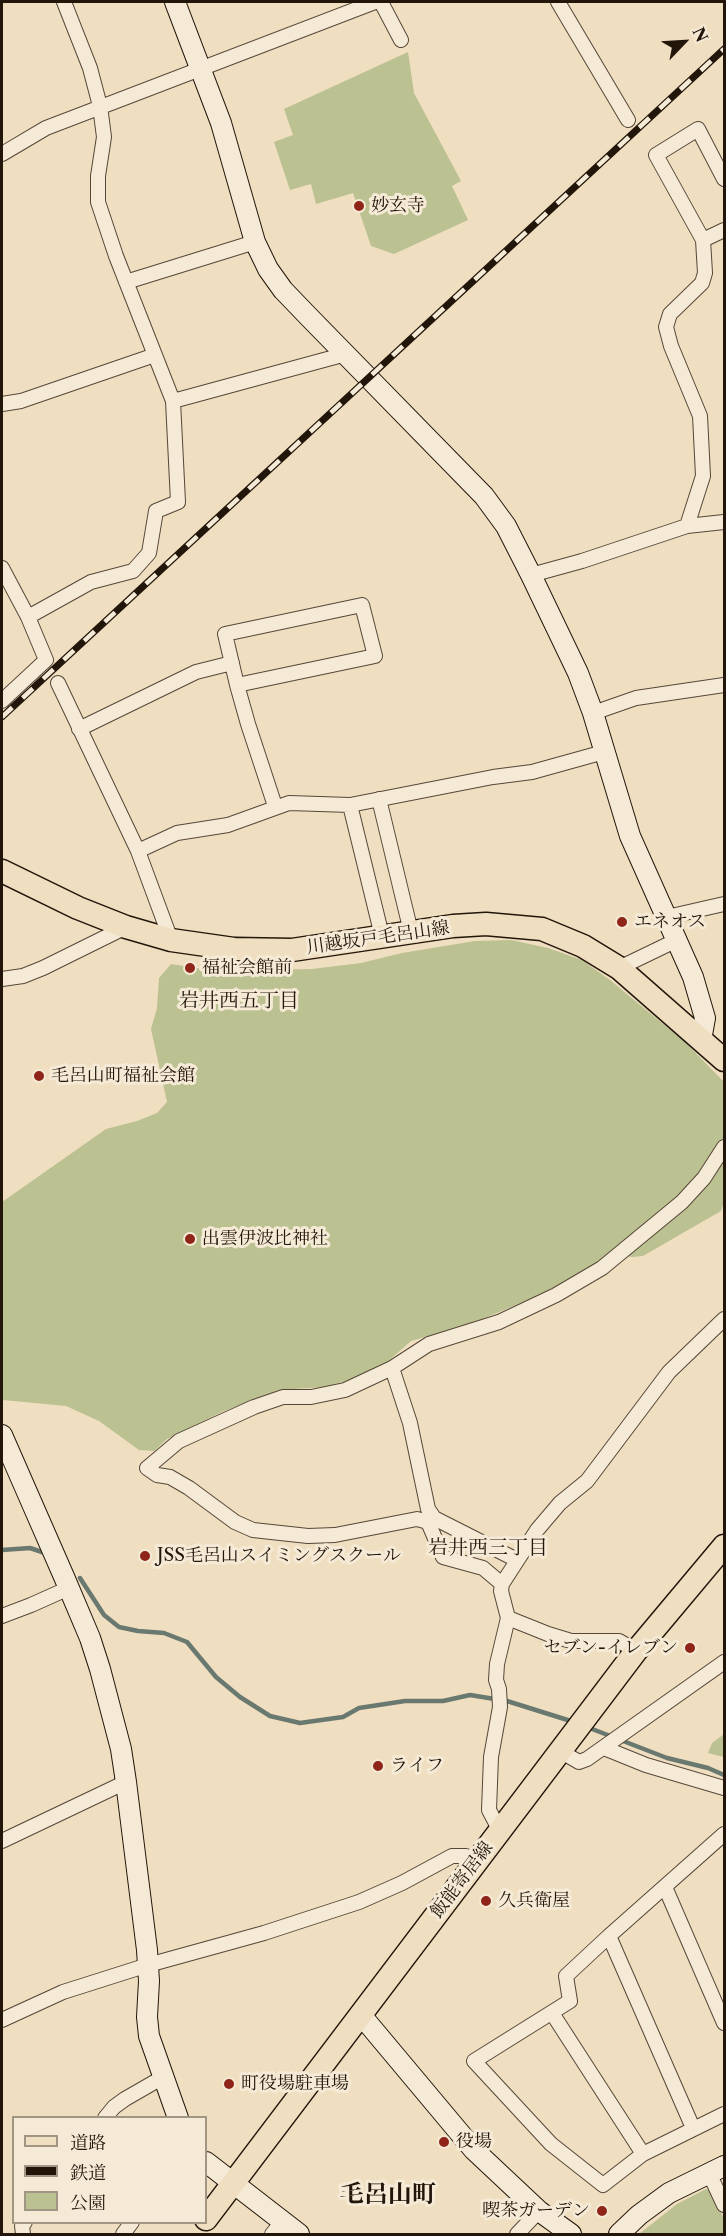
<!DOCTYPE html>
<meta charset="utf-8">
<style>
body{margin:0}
#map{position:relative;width:726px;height:2236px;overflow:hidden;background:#f0dec0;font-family:"Libre Caslon Text","Noto Serif JP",serif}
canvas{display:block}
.frame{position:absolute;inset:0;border:3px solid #22150a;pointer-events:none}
.legend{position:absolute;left:12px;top:2116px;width:195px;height:108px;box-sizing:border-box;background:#f5ead6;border:2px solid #a19584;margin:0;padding:8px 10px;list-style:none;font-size:18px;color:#22150a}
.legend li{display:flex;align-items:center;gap:12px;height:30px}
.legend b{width:30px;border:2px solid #a19584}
.north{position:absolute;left:654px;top:12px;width:60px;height:60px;-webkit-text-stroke:4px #f5ead6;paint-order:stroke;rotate:65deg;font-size:16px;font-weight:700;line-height:24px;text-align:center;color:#22150a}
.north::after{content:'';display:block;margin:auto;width:21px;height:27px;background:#22150a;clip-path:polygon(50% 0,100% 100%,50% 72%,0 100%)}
</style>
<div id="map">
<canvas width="726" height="2236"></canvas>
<div class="frame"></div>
<ul class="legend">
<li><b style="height:8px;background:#f0dec0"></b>道路</li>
<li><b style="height:8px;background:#22150a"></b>鉄道</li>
<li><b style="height:16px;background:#bbc191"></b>公園</li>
</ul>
<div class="north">N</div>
</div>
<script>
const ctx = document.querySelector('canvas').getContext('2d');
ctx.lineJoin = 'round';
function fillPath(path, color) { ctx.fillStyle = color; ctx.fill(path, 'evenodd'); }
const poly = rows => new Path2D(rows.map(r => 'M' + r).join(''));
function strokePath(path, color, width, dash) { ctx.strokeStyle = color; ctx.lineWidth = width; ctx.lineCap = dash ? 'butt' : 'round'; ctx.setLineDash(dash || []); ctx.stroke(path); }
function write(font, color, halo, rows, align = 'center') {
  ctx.font = font + ' "Libre Caslon Text","Noto Serif JP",serif'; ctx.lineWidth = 6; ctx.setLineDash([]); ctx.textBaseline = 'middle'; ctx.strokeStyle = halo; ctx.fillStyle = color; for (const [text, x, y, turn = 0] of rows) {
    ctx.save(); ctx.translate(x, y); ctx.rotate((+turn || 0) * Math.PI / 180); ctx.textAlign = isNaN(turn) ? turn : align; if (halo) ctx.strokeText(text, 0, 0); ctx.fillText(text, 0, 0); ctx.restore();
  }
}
const green = poly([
 [408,52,414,93,461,181,452,186,468,220,394,254,371,246,353,193,316,204,311,184,290,190,274,142,293,135,284,109],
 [511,940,548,948,582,960,610,980,686,1043,724,1082,724,1202,721,1211,643,1256,632,1257,612,1253,574,1277,535,1297,468,1325,411,1341,386,1363,353,1379,325,1387,293,1389,266,1395,224,1411,189,1428,167,1439,154,1451,139,1450,99,1421,66,1406,3,1400,2,1202,106,1129,137,1121,157,1113,167,1102,151,1029,157,1008,159,978,171,964,217,971,312,969,361,963,402,953,475,941],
 [724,1734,724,1757,708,1753,712,1743],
 [706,2189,709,2190,713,2195,724,2219,724,2234,639,2234,677,2204]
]);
const stream = poly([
 [2,1550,30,1548,45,1553],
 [80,1578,104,1615,119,1627,138,1631,164,1633,187,1642,216,1677,240,1697,270,1716,300,1723,343,1717,359,1708,405,1701,443,1701,470,1695,507,1701,574,1722],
 [587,1727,667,1758,708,1768,724,1775]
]);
const street = poly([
 [381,2,401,40],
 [558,2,628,120],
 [2,154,46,128,375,2],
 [724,179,698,129,656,155,703,240,724,230],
 [126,282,255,242],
 [173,401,346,354],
 [2,404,21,401,155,355],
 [687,526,703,476,700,416,671,346,666,327,670,314,702,283,705,273,703,240],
 [2,568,28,617,46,660,2,701],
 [531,575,582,561,687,526,724,522],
 [28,617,91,582,133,571,149,553,156,511,178,502,173,401,116,256,98,202,98,176,104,137,100,106,90,68,64,2],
 [58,683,138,851,171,940],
 [237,685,375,656,362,605,225,634,237,685,248,724,275,806],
 [593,713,636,698,724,685],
 [79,729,196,672,232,663],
 [379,799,411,932],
 [350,805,382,936],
 [138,851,177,833,228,825,289,803,350,805,493,777,532,772,604,752],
 [667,917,724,904],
 [619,968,677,940],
 [2,979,23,976,43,968,126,927],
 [392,1368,410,1423,428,1509,434,1518,517,1560],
 [502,1584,483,1568,443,1557,428,1522,417,1519,335,1535,308,1536,253,1530,235,1522,189,1488,170,1477,157,1475,147,1468,179,1441,254,1407,283,1397,311,1397,345,1390,392,1368,429,1344,499,1322,556,1295,602,1268,682,1202,704,1178,724,1147],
 [2,1616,31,1605,69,1588],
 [508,1618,548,1634,571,1641,619,1641,636,1651],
 [604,1748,646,1765,724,1788],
 [560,1751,579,1762,587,1759,724,1662],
 [500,1831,489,1810,491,1757,500,1707,499,1689,496,1680,497,1664,508,1618,501,1591,502,1584,537,1530,560,1503,587,1481,669,1372,724,1319],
 [724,1834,609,1936,566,1976,570,2001,474,2061,551,2144,603,2185,643,2154,724,2114],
 [2,1841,126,1782],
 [665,1887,724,2023],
 [609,1936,693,2128],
 [552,2013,643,2154],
 [2,2020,63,1992,148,1965,264,1933,359,1902,402,1883,452,1856,466,1856,478,1860],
 [105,2118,114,2107,125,2099,165,2076],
 [709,2173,724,2205],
 [23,2234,22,2226,25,2222],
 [123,2234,132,2222],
 [272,2234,282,2222],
 [517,2234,539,2211]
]);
const secondary = poly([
 [175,2,221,123,255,242,268,269,283,290,308,316,484,496,506,526,531,575,578,673,593,713,630,836,693,977,705,1018,701,1040],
 [2,1435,65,1579,90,1638,100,1669,121,1749,126,1782,147,1950,149,1981,147,2017,149,2036,178,2118],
 [361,2015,474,2150,539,2211,571,2234],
 [206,2162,299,2234],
 [619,2234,639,2215,669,2193,724,2166]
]);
const primary = poly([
 [2,871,78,908,126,927,171,940,234,949,292,950,453,926,486,924,542,929,583,946,619,968,724,1060],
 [206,2219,636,1651,724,1546]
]);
const rail = poly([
 [2,717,724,49]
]);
const markers = [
 [359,206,6,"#8f2418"],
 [622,922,6,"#8f2418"],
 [190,968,6,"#8f2418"],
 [39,1076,6,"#8f2418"],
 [190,1239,6,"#8f2418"],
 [145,1556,6,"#8f2418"],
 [690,1648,6,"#8f2418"],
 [378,1766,6,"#8f2418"],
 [486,1901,6,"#8f2418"],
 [229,2084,6,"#8f2418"],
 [444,2142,6,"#8f2418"],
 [602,2211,6,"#8f2418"]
];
const poiNames = [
 ["妙玄寺",371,206],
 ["エネオス",634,922],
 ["福祉会館前",202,968],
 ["毛呂山町福祉会館",51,1076],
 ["出雲伊波比神社",202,1239],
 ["JSS毛呂山スイミングスクール",157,1556],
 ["セブン-イレブン",678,1648,"right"],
 ["ライフ",390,1766],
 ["久兵衛屋",498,1901],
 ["町役場駐車場",241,2084],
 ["役場",456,2142],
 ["喫茶ガーデン",590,2211,"right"]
];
const streetNames = [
 ["川越坂戸毛呂山線",378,938,-8],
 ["飯能寄居線",462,1880,-53]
];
const neighbourhoodNames = [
 ["岩井西五丁目",239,1001],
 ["岩井西三丁目",488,1548]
];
const districtNames = [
 ["毛呂山町",388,2195]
];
fillPath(green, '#bbc191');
strokePath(stream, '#6a796f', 4.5);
strokePath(street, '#564738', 16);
strokePath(secondary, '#22150a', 22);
strokePath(primary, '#22150a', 25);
strokePath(street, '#f5ead6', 14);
strokePath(secondary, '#f5ead6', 20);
strokePath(primary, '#f0dec0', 22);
strokePath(rail, '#22150a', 7);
strokePath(rail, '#f5ead6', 4.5, [14]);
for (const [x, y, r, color] of markers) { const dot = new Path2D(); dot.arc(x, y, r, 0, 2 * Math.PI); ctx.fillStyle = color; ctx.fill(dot); strokePath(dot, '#f5ead6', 2); }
write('18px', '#22150a', '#f5ead6', poiNames, 'left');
write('18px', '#22150a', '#f5ead6', streetNames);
write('20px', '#22150a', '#f5ead6', neighbourhoodNames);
write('bold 24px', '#22150a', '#f5ead6', districtNames);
</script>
